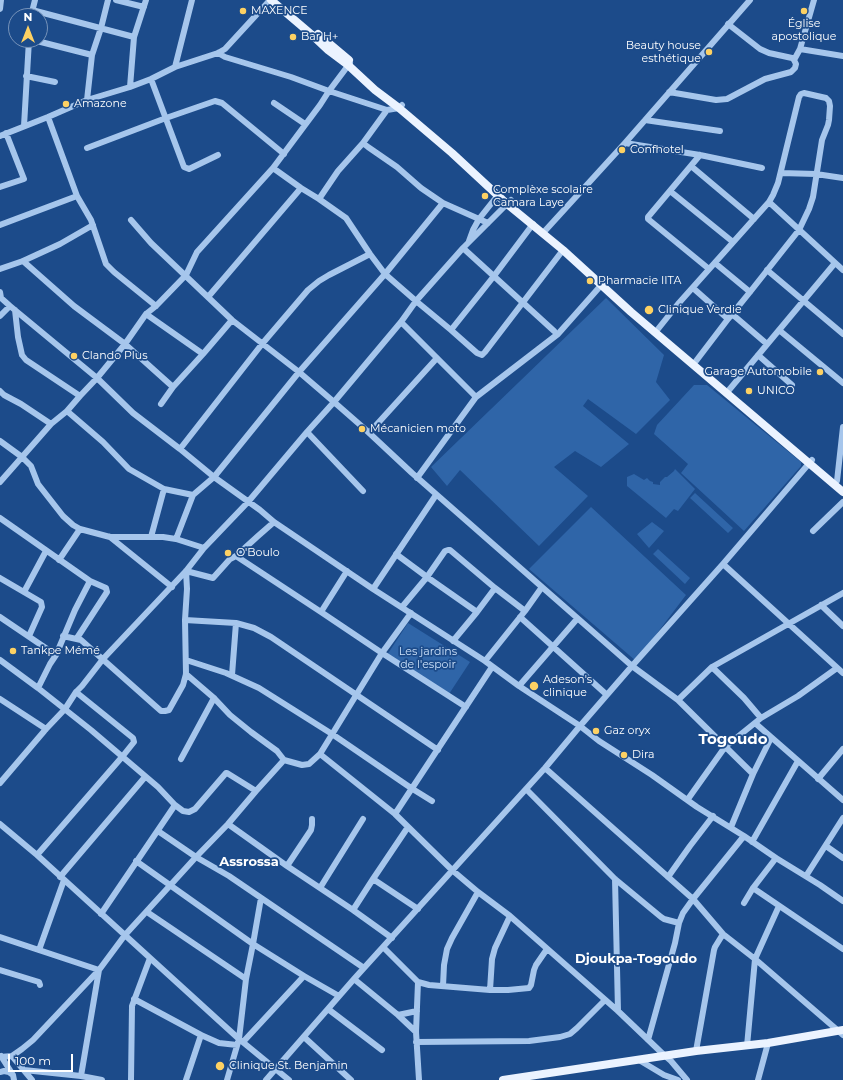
<!DOCTYPE html>
<meta charset="utf-8">
<style>
body{margin:0}
#map{position:relative;width:843px;height:1080px;overflow:hidden;background:#1c4b8a;font-family:Montserrat,sans-serif}
canvas{display:block}
.north{position:absolute;left:8px;top:8px;width:40px;height:40px;box-sizing:border-box;background:#1c4b8a;border:1px solid #7793b9;border-radius:50%;rotate:0deg;font-size:11px;font-weight:700;line-height:16px;text-align:center;color:#fff}
.north::after{content:'';display:block;margin:auto;width:14px;height:18px;background:#fdd163;clip-path:polygon(50% 0,100% 100%,50% 72%,0 100%)}
.scale{position:absolute;left:8px;top:1054px;width:65px;height:18px;box-sizing:border-box;border:2px solid #fff;border-top:0;padding-left:5px;font-size:12px;line-height:14px;white-space:nowrap;color:#fff;-webkit-text-stroke:3px #1c4b8a;paint-order:stroke}
</style>
<div id="map">
<canvas width="843" height="1080"></canvas>
<div class="north">N</div>
<div class="scale">100 m</div>
</div>
<script>
const ctx = document.querySelector('canvas').getContext('2d');
ctx.lineJoin = 'round';
function fillPath(path, color) { ctx.fillStyle = color; ctx.fill(path, 'evenodd'); }
const poly = rows => new Path2D(rows.map(r => 'M' + r).join(''));
function strokePath(path, color, width, dash) { ctx.strokeStyle = color; ctx.lineWidth = width; ctx.lineCap = dash ? 'butt' : 'round'; ctx.setLineDash(dash || []); ctx.stroke(path); }
function write(font, color, halo, rows, align = 'center') {
  ctx.font = font + ' Montserrat,sans-serif'; ctx.lineWidth = 3.5; ctx.setLineDash([]); ctx.textBaseline = 'middle'; ctx.strokeStyle = halo; ctx.fillStyle = color; for (const [text, x, y, turn = 0] of rows) {
    ctx.save(); ctx.translate(x, y); ctx.rotate((+turn || 0) * Math.PI / 180); ctx.textAlign = isNaN(turn) ? turn : align; if (halo) ctx.strokeText(text, 0, 0); ctx.fillText(text, 0, 0); ctx.restore();
  }
}
const green = poly([
 [606,298,664,355,656,382,670,400,636,434,588,399,583,406,629,444,601,467,575,451,554,467,588,496,539,546,460,470,447,486,431,467],
 [694,385,707,385,801,462,801,466,744,531,681,473,688,464,654,434,657,425],
 [675,469,695,489,678,511,674,509,666,518,627,486,627,477,634,474,644,480,647,478,650,481,653,482,653,484,660,485,660,482,665,477,667,477,674,471],
 [695,493,733,528,728,533,690,498],
 [591,507,686,595,636,661,529,569],
 [652,522,664,531,649,548,637,534],
 [658,549,690,578,685,584,653,554],
 [408,623,470,662,449,694,387,655]
]);
const minor = poly([
 [116,0,144,7],
 [814,0,800,49,843,56],
 [0,9,1,0],
 [32,10,134,37],
 [31,16,35,0],
 [728,24,760,49,769,53,792,58,794,60],
 [33,40,92,55],
 [218,53,225,57,291,77,329,91,387,110],
 [175,67,192,0],
 [26,76,55,82],
 [151,79,184,167,189,169,218,155],
 [130,87,134,37,146,0],
 [669,92,716,100,727,99,765,79,791,72,795,68,796,64,794,60,800,49],
 [87,100,92,55,101,28,108,0],
 [274,103,305,124],
 [48,117,77,196,91,220,106,264,114,272,156,306],
 [645,120,720,131],
 [24,126,29,40],
 [0,136,48,117,87,100,130,87,151,79,175,67,218,53,225,49,270,0],
 [363,143,368,147,397,167,421,188,443,203,488,223],
 [625,143,700,155,762,168],
 [87,148,166,118,215,101,222,103,284,154],
 [700,155,648,217,648,219,709,269],
 [691,166,754,219],
 [273,168,301,188,319,199,346,218,370,254,385,274,416,301,451,330,477,353,482,355,485,352,563,250],
 [781,173,816,174,843,178],
 [0,187,24,179,6,133],
 [670,191,733,242],
 [319,199,338,171,363,143,387,110,399,108,402,105],
 [769,202,843,270],
 [131,220,151,243,232,320,299,372,334,402,366,430,412,473,632,666,678,700,753,774],
 [0,225,77,196],
 [543,233,625,143,750,0],
 [469,241,473,230,479,219,498,195],
 [463,248,554,331],
 [23,261,74,306,125,344,173,387],
 [715,263,750,292],
 [0,269,23,261,60,244,93,225],
 [767,270,843,334],
 [693,288,728,319],
 [0,292,1,298,10,306,97,378,133,413,180,449,214,477,260,510,274,522,373,589,485,661,519,686,580,726,599,741,652,775,697,807,744,836,776,858,820,885,843,901],
 [208,297,301,188],
 [15,310,18,337,22,355,26,360,80,396],
 [146,314,203,354],
 [732,314,767,344],
 [0,316,10,306],
 [401,322,476,397],
 [658,329,678,304,769,202,773,195,778,183,799,97,801,94,804,93,826,98,829,101,830,106,829,120,828,125,822,140,813,197,809,209,799,230,750,292,728,319,696,361],
 [451,330,494,276,533,224],
 [779,330,843,383],
 [758,355,792,385],
 [729,390,835,263],
 [0,391,4,395,21,404,51,424],
 [161,404,173,387,203,354,232,320],
 [67,411,103,442,129,469,164,489,193,495],
 [307,432,363,491],
 [369,433,437,358],
 [0,441,22,457,31,466,38,484,63,516,73,525,80,529,110,537,163,537,176,539,204,548],
 [180,449,262,344,308,290,319,281,329,275,370,254],
 [417,478,476,397,558,334,604,282],
 [837,481,843,427],
 [0,482,51,424,67,411,80,396,97,378,125,344,146,314,156,306,186,275,197,252,273,168,320,105,329,91,350,63],
 [0,518,90,581,106,588,107,592,77,638],
 [813,531,843,502],
 [110,537,172,587],
 [151,537,164,489],
 [176,539,193,495,214,477,299,372,385,274,443,203],
 [396,554,427,577,477,612],
 [236,556,321,612,382,653,466,707],
 [59,560,80,529],
 [723,564,843,673],
 [186,571,213,578,230,559,236,556,258,536,274,522],
 [0,578,41,602,42,607,29,636],
 [373,589,436,495],
 [24,592,46,551],
 [821,605,843,626],
 [402,607,427,577,445,551,448,550,450,550,495,588,525,611],
 [321,612,347,571],
 [0,617,56,655],
 [520,617,607,695],
 [185,620,236,623,254,628,271,637,438,750],
 [63,636,81,640,161,711,165,711,169,710,183,685,186,674,185,620,187,589,186,571],
 [453,641,477,612,495,588],
 [0,660,38,688,91,730,158,787,175,805,101,914],
 [186,660,226,673,259,688,332,734,411,788,432,801],
 [485,661,525,611,542,587],
 [712,667,744,698,761,718],
 [186,674,214,698,230,715,251,732,277,751,284,760,302,765,309,764,320,754,395,814,452,870,478,892,510,916,618,1011,664,1055,671,1061,687,1080],
 [232,675,236,623],
 [519,686,577,619],
 [38,688,50,664,56,655,75,610,90,581],
 [0,699,46,729],
 [678,700,712,667,843,593],
 [755,723,843,800],
 [320,754,382,653,411,613],
 [181,759,214,698],
 [545,768,693,899,723,934,755,959,843,1035],
 [818,779,843,749],
 [0,783,46,729,65,709,76,692,82,686,103,659,186,571,204,548,248,502,307,432,334,402,401,322,416,301,463,248,511,200],
 [526,789,615,879,661,917,664,919,679,923],
 [688,799,725,747,761,718,798,696,837,668],
 [175,805,183,811,189,812,195,809,226,773,227,773,256,791],
 [395,814,492,667],
 [0,824,37,855,239,1039,246,979,147,912],
 [228,824,287,866,353,910,392,938],
 [731,827,753,774,771,738],
 [158,831,196,857,229,876,364,968],
 [752,842,798,761],
 [826,846,843,858],
 [37,855,122,757,134,742,133,738,76,692],
 [136,861,253,944,261,898],
 [287,866,311,830,312,825,312,819],
 [806,876,843,818],
 [60,877,145,777],
 [668,877,690,846,713,816],
 [373,879,418,909],
 [615,879,618,1011],
 [320,888,363,819],
 [753,888,843,949],
 [744,903,753,888,776,858],
 [353,910,373,879,408,827],
 [0,937,99,970,81,1076],
 [383,947,418,982,429,985,490,990,508,990,529,988,531,985,534,970,536,965,547,949],
 [39,950,64,880],
 [0,970,39,982,40,985],
 [246,979,253,944,304,976],
 [354,979,398,1015,416,1032],
 [418,982,416,1032,419,1080],
 [443,986,444,965,447,949,452,938,478,892],
 [490,990,492,959,495,948,510,916],
 [134,999,201,1035],
 [328,1009,382,1050],
 [398,1015,417,1011],
 [304,1037,351,1080],
 [648,1040,675,943,679,923,683,913,693,899,744,836],
 [243,1042,304,976,339,996],
 [416,1042,529,1041,560,1037,570,1034,577,1028,605,1000],
 [747,1046,755,959,779,906],
 [696,1051,714,950,715,947,723,934],
 [1,1056,13,1075],
 [12,1056,32,1080],
 [0,1057,12,1056,22,1049,33,1040,99,970,125,935,196,857,228,824,256,791,284,760],
 [639,1060,664,1075,678,1080],
 [24,1070,81,1076,102,1080],
 [0,1072,4,1071,9,1072,13,1075,14,1080],
 [131,1080,132,1006,150,958],
 [186,1080,201,1035,219,1043,237,1045],
 [227,1080,239,1039,289,1080],
 [266,1080,354,979,545,768,580,726,632,666,723,564,812,460],
 [758,1080,768,1043]
]);
const major = poly([
 [271,0,311,34,328,50,348,65,375,90,399,108,452,153,507,204,563,250,631,312,843,492],
 [318,34,349,60],
 [503,1080,696,1051,768,1043,843,1030]
]);
const markers = [
 [243,11,4,"#fdd163"],
 [804,11,4,"#fdd163"],
 [293,37,4,"#fdd163"],
 [709,52,4,"#fdd163"],
 [66,104,4,"#fdd163"],
 [622,150,4,"#fdd163"],
 [485,196,4,"#fdd163"],
 [590,281,4,"#fdd163"],
 [649,310,5,"#fdd163"],
 [74,356,4,"#fdd163"],
 [820,372,4,"#fdd163"],
 [749,391,4,"#fdd163"],
 [362,429,4,"#fdd163"],
 [228,553,4,"#fdd163"],
 [13,651,4,"#fdd163"],
 [534,686,5,"#fdd163"],
 [596,731,4,"#fdd163"],
 [624,755,4,"#fdd163"],
 [220,1066,5,"#fdd163"]
];
const poiNames = [
 ["MAXENCE",251,11],
 ["Église",804,24,"center"],
 ["apostolique",804,37,"center"],
 ["Bar H+",301,37],
 ["Beauty house",701,46,"right"],
 ["esthétique",701,59,"right"],
 ["Amazone",74,104],
 ["Confhotel",630,150],
 ["Complèxe scolaire",493,190],
 ["Camara Laye",493,203],
 ["Pharmacie IITA",598,281],
 ["Clinique Verdie",658,310],
 ["Clando Plus",82,356],
 ["Garage Automobile",812,372,"right"],
 ["UNICO",757,391],
 ["Mécanicien moto",370,429],
 ["O'Boulo",236,553],
 ["Tankpe Mémé",21,651],
 ["Adeson's",543,680],
 ["clinique",543,693],
 ["Gaz oryx",604,731],
 ["Dira",632,755],
 ["Clinique St. Benjamin",229,1066]
];
const parkNames = [
 ["Les jardins",428,652],
 ["de l'espoir",428,665]
];
const quarterNames = [
 ["Assrossa",249,862],
 ["Djoukpa-Togoudo",636,959]
];
const districtNames = [
 ["Togoudo",733,740]
];
fillPath(green, '#2f65a8');
strokePath(minor, '#a6c6ec', 6);
strokePath(major, '#ebf3ff', 8);
for (const [x, y, r, color] of markers) { const dot = new Path2D(); dot.arc(x, y, r, 0, 2 * Math.PI); ctx.fillStyle = color; ctx.fill(dot); strokePath(dot, '#1c4b8a', 1.5); }
write('11px', '#fff', '#1c4b8a', poiNames, 'left');
write('11px', '#cbe0f9', '#1c4b8a', parkNames);
write('bold 13px', '#fff', '#1c4b8a', quarterNames);
write('bold 15px', '#fff', '#1c4b8a', districtNames);
</script>
